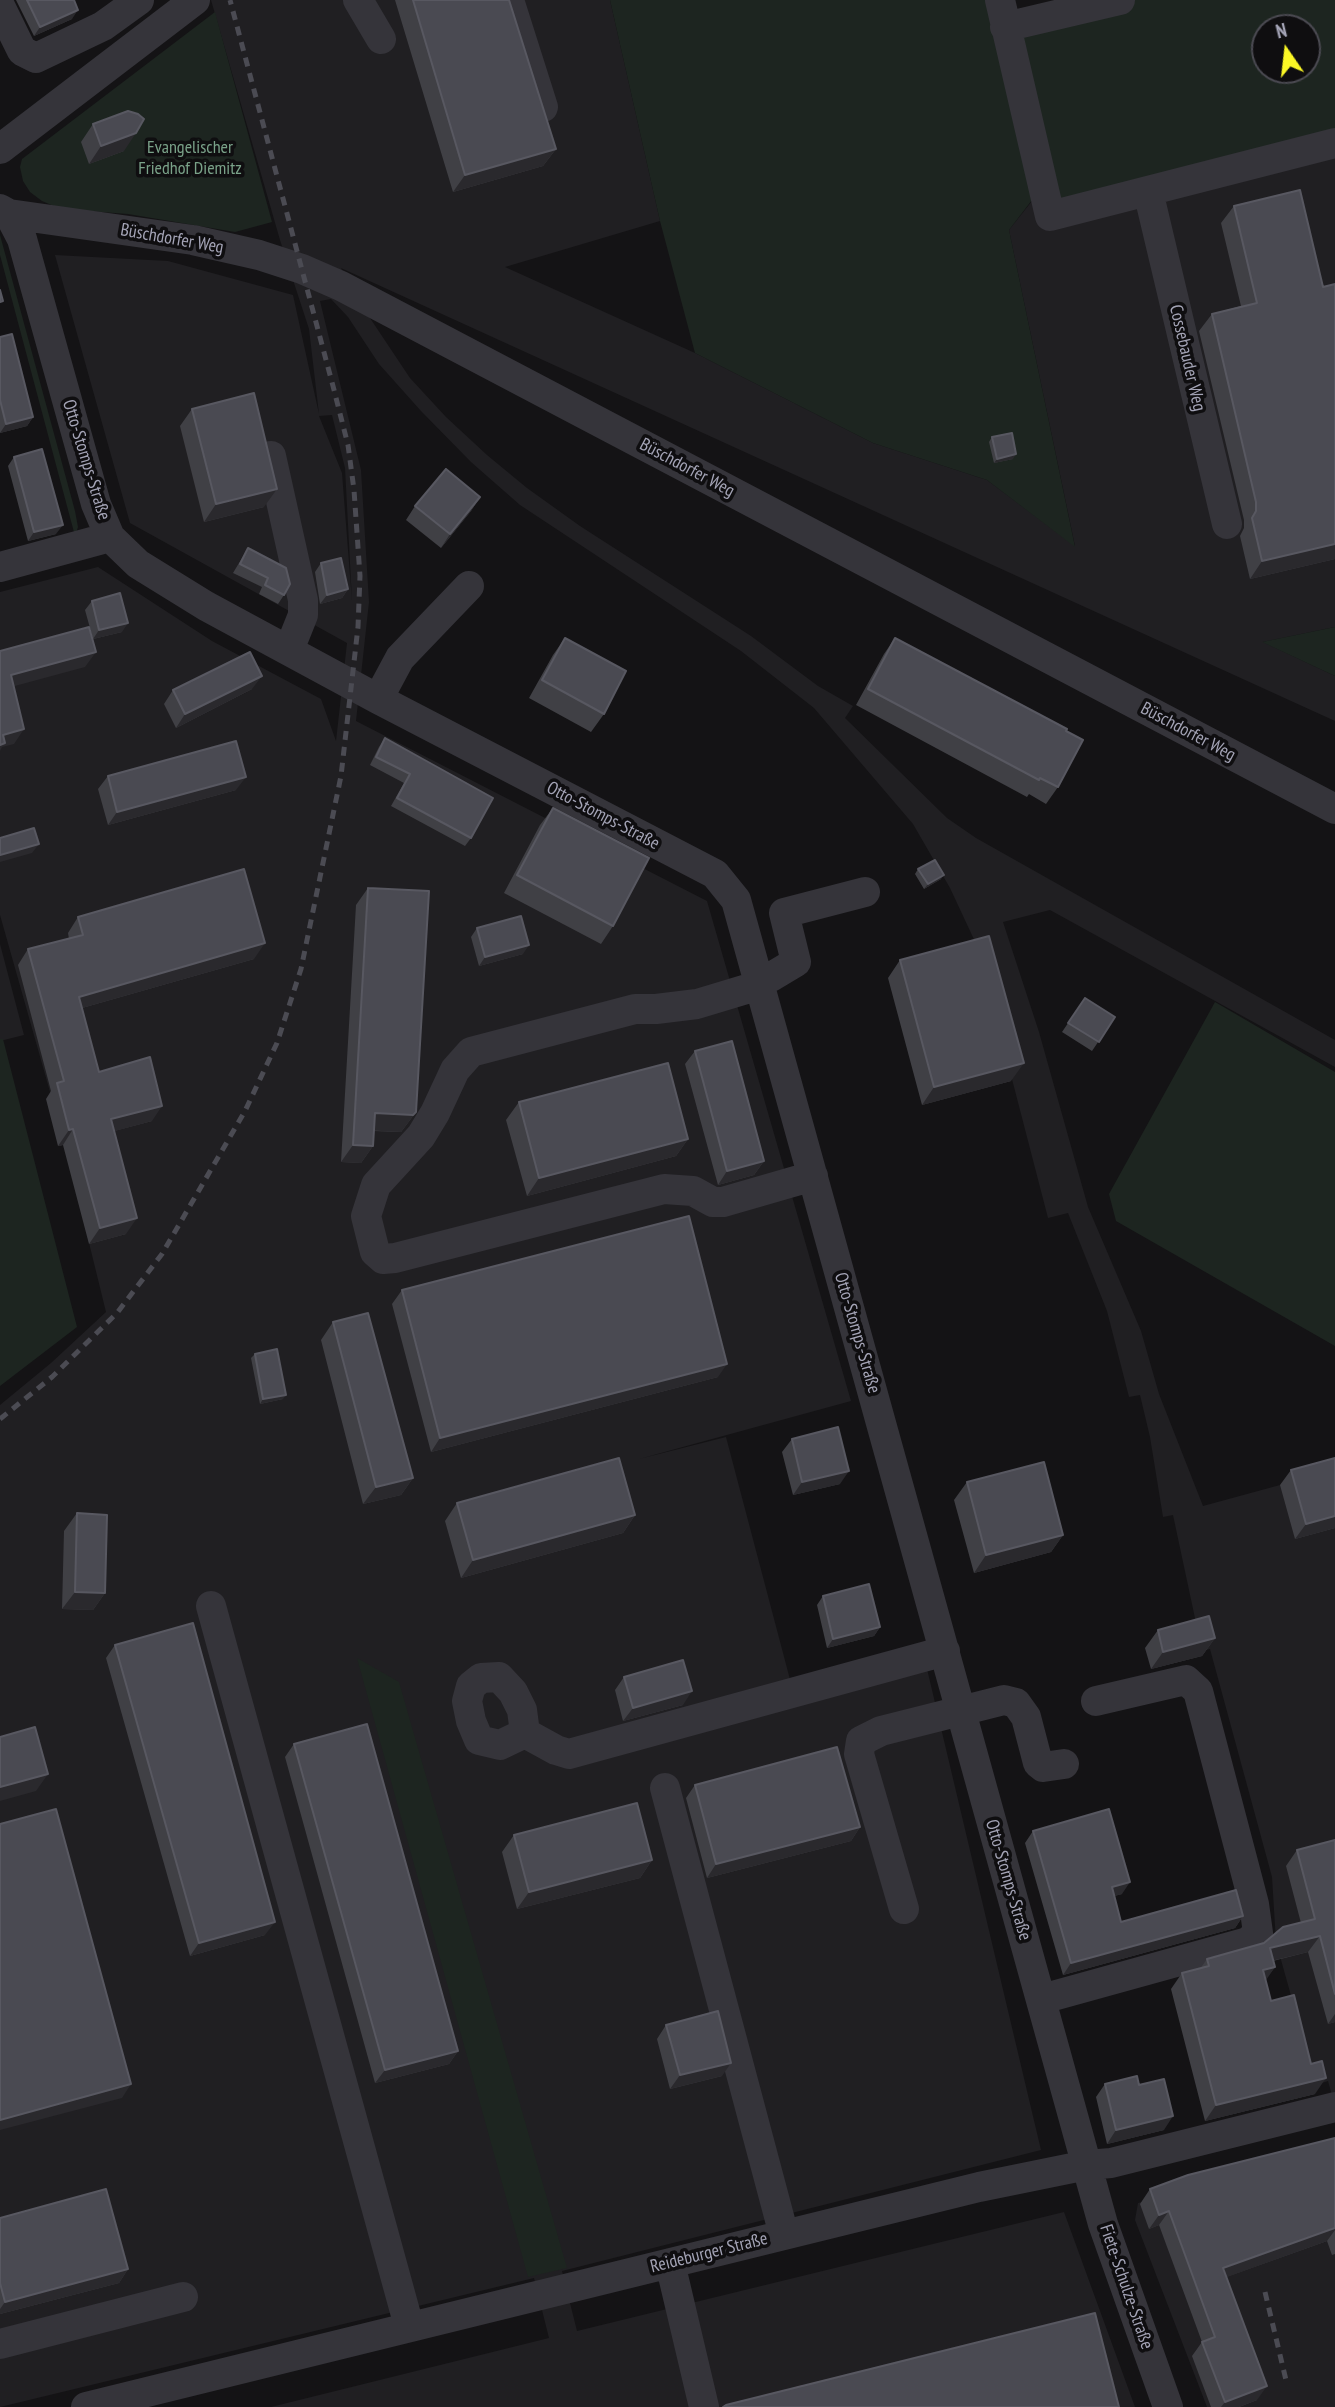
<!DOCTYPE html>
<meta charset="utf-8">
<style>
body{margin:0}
#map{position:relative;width:1335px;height:2407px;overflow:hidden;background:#141315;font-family:"PT Sans Narrow",sans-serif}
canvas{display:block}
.north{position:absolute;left:1251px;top:14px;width:70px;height:70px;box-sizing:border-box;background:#0f0e10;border:2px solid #4b4a52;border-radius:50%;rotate:346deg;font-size:19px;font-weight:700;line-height:28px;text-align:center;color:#a4a4b6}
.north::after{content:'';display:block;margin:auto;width:24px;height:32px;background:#fbf725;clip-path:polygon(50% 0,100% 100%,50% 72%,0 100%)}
</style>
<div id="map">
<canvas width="1335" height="2407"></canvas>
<div class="north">N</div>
</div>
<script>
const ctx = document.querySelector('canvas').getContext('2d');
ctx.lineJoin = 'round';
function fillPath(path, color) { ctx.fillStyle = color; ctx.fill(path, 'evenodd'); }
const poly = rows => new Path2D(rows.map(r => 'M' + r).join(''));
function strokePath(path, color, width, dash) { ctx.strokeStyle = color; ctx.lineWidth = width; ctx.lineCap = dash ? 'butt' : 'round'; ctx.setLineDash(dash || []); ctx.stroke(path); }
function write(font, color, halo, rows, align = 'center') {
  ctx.font = font + ' "PT Sans Narrow",sans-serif'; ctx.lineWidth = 7; ctx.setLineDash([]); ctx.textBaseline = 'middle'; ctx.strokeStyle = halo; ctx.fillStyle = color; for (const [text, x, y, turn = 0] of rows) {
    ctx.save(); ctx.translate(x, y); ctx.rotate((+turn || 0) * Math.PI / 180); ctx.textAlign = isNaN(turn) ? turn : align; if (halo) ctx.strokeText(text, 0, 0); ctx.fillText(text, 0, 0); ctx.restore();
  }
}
const built = poly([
 [211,0,610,0,660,221,505,267,695,353,873,443,987,480,1075,546,1009,230,1032,201,1335,146,1335,627,1263,642,1335,676,1335,721,341,268,366,312,410,378,446,417,487,455,527,488,580,526,751,636,818,686,853,706,845,718,947,818,976,838,1335,1040,1335,1067,1050,910,1003,922,1039,1032,1088,1207,1141,1331,1159,1394,1203,1506,1335,1470,1335,2106,1328,2081,1316,2085,1276,1942,1272,1877,1210,1649,1202,1651,1173,1515,1163,1517,1150,1437,1140,1395,1129,1397,1107,1311,1068,1213,1048,1218,978,948,950,888,913,824,814,708,741,651,520,505,471,462,421,411,379,364,348,317,331,299,320,301,361,470,369,602,356,721,707,901,851,1401,639,1459,726,1437,792,1687,923,1652,1041,2150,562,2271,577,2331,1064,2212,1135,2407,271,2407,549,2338,534,2278,0,2407,0,1405,51,1363,106,1312,65,1145,0,915,0,592,98,567,212,641,321,699,336,741,347,643,130,523,55,255,168,261,293,295,319,414,309,329,280,240],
 [332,415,345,468,352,601,342,473,319,416],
 [0,944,24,1035,0,1041],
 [1335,2150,1335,2407,1207,2407,1135,2220,1138,2203]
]);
const green = poly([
 [610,0,986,0,1032,200,1009,230,1075,547,987,480,873,443,695,353,660,221],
 [1133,0,1335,0,1335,141,1053,212,1008,30],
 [1265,28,1307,28,1307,70,1265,70],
 [215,12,272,222,235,232,128,214,61,209,42,201,30,192,23,181,20,167,22,159],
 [0,235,75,511,78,527,75,536,0,255],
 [1335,627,1335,676,1262,642],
 [1215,1002,1335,1072,1335,1346,1116,1221,1109,1194],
 [0,1039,3,1039,77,1327,0,1386],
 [357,1658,399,1682,567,2268,528,2277]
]);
const minor = poly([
 [358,0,381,39],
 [509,0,543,107],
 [1000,0,1050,216,1335,143],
 [0,6,22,51,36,58,103,26,139,0],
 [1005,27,1120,0],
 [0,149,195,0],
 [1148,191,1227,524],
 [0,209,9,214,22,239,96,504,110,537,138,564,206,606,378,699,715,874,736,900,1103,2224,1168,2407],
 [9,214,193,240,259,255,302,269,341,286,1335,809],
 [271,456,303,600,303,615,289,650],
 [0,567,110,537],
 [378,699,400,658,469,586],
 [758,978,771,977,796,962,784,913,865,892],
 [760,985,697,1004,656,1009,635,1009,471,1052,455,1070,435,1113,421,1136,376,1185,366,1216,375,1252,383,1259,395,1258,664,1189,693,1191,713,1202,723,1202,813,1176],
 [211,1606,409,2326],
 [525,1733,500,1745,479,1740,471,1721,467,1701,471,1686,481,1678,499,1677,513,1692,522,1710,525,1733,556,1750,569,1754,945,1651],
 [665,1788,784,2235],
 [904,1909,859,1754,861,1741,881,1731,1004,1700,1016,1703,1026,1717,1038,1763,1043,1767,1064,1764],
 [1042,1999,1248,1942,1258,1933,1254,1904,1198,1691,1186,1680,1096,1701],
 [670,2263,704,2407],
 [0,2344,183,2297],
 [86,2407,979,2187,1087,2165,1111,2163,1335,2107]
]);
const rail = poly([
 [0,1419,52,1377,117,1313,162,1254,245,1111,277,1043,301,969,341,776,358,627,360,576,354,490,348,445,333,386,230,0],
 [1265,2292,1286,2380]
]);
const wall = poly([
 [16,0,74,0,72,19,34,36],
 [395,0,509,0,556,149,543,166,453,192],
 [93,124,124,151,89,164,81,142],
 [1234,206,1323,287,1335,284,1335,559,1250,579,1240,536,1244,528,1244,520,1199,331,1212,314,1241,306,1221,223],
 [0,337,33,417,27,426,0,433],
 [192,409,264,507,204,522,180,426],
 [992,437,1013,459,994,463,989,442],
 [14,457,56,534,28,541,8,466],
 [480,497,471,511,441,548,406,520,415,506],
 [248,548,284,595,278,604,259,594,262,587,233,573],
 [321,563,348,589,342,598,320,604,315,572],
 [92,601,122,632,93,639,85,610],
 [565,638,604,714,591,732,529,698,553,655],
 [895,638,1066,731,1058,787,1046,804,1029,794,1027,797,856,705,884,654],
 [252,689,176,728,164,704,173,690],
 [385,738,471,838,465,846,391,806,404,783,370,765,379,747],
 [108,776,236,790,108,825,98,789],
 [553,808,613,926,601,944,504,893,540,825],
 [918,869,941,879,924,889,915,874],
 [368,888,416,1112,401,1132,374,1131,373,1146,361,1163,341,1162,356,905],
 [78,917,254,959,82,1008,99,1072,152,1121,114,1131,126,1234,89,1244,63,1145,58,1146,46,1099,51,1091,18,965,28,949,69,939,68,933],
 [477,928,523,954,479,966,471,937],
 [900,960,1011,1081,922,1105,888,978],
 [1085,998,1115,1017,1092,1051,1062,1032],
 [695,1051,764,1161,754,1175,718,1185,685,1064],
 [519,1102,688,1139,676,1156,527,1196,506,1120],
 [402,1290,718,1377,431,1452,392,1304],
 [333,1322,413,1478,401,1495,363,1504,321,1340],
 [255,1354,283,1399,260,1404,251,1358],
 [792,1439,840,1484,793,1495,782,1452],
 [1335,1458,1335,1528,1295,1539,1280,1485,1291,1470],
 [967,1482,1063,1535,1051,1552,974,1573,954,1500],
 [457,1503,635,1515,623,1533,461,1578,445,1521],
 [77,1513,105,1593,93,1610,62,1609,64,1531],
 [823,1596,880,1627,874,1636,827,1648,817,1605],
 [1158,1630,1215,1638,1202,1656,1151,1669,1145,1648],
 [115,1645,265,1935,190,1956,106,1658],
 [624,1677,683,1705,623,1721,615,1690],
 [294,1744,458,2051,449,2064,375,2083,285,1757],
 [695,1785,860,1827,851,1841,707,1878,686,1798],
 [1033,1831,1122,1894,1114,1896,1121,1922,1243,1916,1235,1928,1063,1975,1025,1843],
 [514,1835,652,1860,640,1878,517,1909,502,1852],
 [1335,1840,1335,2022,1328,2024,1308,1952,1273,1961,1275,1967,1265,1980,1271,2001,1315,2094,1205,2121,1171,1989,1182,1973,1200,1969,1207,1959,1264,1943,1301,1923,1286,1866,1297,1850],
 [666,2025,722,2076,670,2089,657,2039],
 [1105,2084,1139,2085,1164,2130,1107,2144,1096,2097],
 [1335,2138,1335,2254,1332,2255,1327,2241,1226,2277,1257,2400,1239,2407,1211,2407,1192,2356,1202,2342,1159,2225,1149,2229,1140,2204,1150,2189],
 [0,2218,128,2269,119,2283,0,2314]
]);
const shadedWall = poly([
 [78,10,72,19,34,36,40,27],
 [136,133,124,151,89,164,101,146],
 [556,149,543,166,453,192,465,175],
 [33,417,27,426,0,433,6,424],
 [1016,454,1013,459,994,463,997,459],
 [277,489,264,507,204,522,216,504],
 [480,497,471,511,441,548,450,534],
 [63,525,56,534,28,541,34,532],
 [1335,544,1335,559,1250,579,1262,561],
 [348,589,342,598,320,604,327,595],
 [128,623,122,632,93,639,99,630],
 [96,652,85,667,0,690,11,675],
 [262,676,252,689,176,728,185,714],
 [24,729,14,744,2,747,0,751,0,739,3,735],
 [246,777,236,790,108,825,117,812],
 [39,844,32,853,0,862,0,855],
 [944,875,941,879,924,889,928,884],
 [265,943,254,959,68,1012,79,997],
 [529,945,523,954,479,966,485,957],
 [1024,1063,1011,1081,922,1105,934,1087],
 [162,1106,152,1121,100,1135,111,1119],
 [416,1112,401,1132,363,1130,375,1113],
 [73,1129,63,1145,58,1146,69,1130],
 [688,1139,676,1156,527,1196,539,1178],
 [353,1145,373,1146,361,1163,341,1162],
 [764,1161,754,1175,718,1185,727,1171],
 [137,1218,126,1234,89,1244,100,1228],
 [727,1364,718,1377,431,1452,440,1438],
 [286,1395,283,1399,260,1404,263,1399],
 [849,1471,840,1484,793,1495,802,1482],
 [413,1478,401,1495,363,1504,376,1487],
 [635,1515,623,1533,461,1578,473,1560],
 [1335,1516,1335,1528,1295,1539,1306,1524],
 [1063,1535,1051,1552,974,1573,986,1555],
 [75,1592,105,1593,93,1610,62,1609],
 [880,1627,874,1636,827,1648,833,1639],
 [1215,1638,1202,1656,1151,1669,1163,1652],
 [692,1691,683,1705,623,1721,633,1708],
 [48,1774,36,1791,0,1801,0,1787],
 [860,1827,851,1841,707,1878,716,1864],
 [652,1860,640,1878,517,1909,529,1892],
 [1130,1882,1122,1894,1103,1899,1112,1887],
 [1243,1916,1235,1928,1063,1975,1071,1963],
 [275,1922,265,1935,190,1956,199,1943],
 [1320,1936,1308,1952,1259,1964,1270,1948],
 [1275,1967,1264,1983,1263,1970],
 [1335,2014,1335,2022,1328,2024],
 [458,2051,449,2064,375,2083,385,2070],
 [731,2063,722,2076,670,2089,680,2075],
 [1326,2078,1315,2094,1205,2121,1216,2105],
 [131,2084,122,2098,0,2130,0,2120],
 [1173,2116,1164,2130,1107,2144,1116,2130],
 [1169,2211,1159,2225,1149,2229,1159,2215],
 [1335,2228,1335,2230,1327,2241,1213,2282,1223,2268],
 [128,2269,119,2283,0,2314,0,2309,5,2302],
 [1267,2386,1257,2400,1239,2407,1221,2407,1225,2402]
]);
const building = poly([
 [27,0,74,0,78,10,40,27,27,0],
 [413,0,509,0,556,149,465,175,413,0],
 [128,111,138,114,144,119,136,133,101,146,93,124,128,111],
 [1300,190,1323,287,1335,284,1335,544,1262,561,1252,518,1256,511,1256,502,1212,314,1257,303,1234,206,1300,190],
 [0,290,3,301,0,302,0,290],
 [12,334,33,417,6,424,0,400,0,337,12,334],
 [254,393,277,489,216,504,192,409,254,393],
 [1012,433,1016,454,997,459,992,437,1012,433],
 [42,449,63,525,34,532,14,457,42,449],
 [446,469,480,497,450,534,415,506,446,469],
 [248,548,286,568,290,584,284,595,265,585,268,578,240,564,248,548],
 [341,558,348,589,327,595,321,563,341,558],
 [120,593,128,623,99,630,92,601,120,593],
 [89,627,96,652,11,675,24,729,3,735,5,743,0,745,0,651,89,627],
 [565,638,626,671,604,714,542,680,565,638],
 [895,638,1067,729,1066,731,1083,740,1058,787,1040,778,1039,780,868,689,895,638],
 [250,652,262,676,185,714,173,690,250,652],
 [385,738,493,798,471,838,397,798,410,774,376,757,385,738],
 [236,741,246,777,117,812,108,776,236,741],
 [553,808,649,858,613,926,517,875,553,808],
 [34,828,39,844,0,855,0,838,34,828],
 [935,860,944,875,928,884,918,869,935,860],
 [244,869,265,943,79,997,99,1072,150,1057,162,1106,111,1119,137,1218,100,1228,73,1129,69,1130,57,1083,64,1081,28,949,83,935,78,917,244,869],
 [368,888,429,891,416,1112,413,1115,375,1113,373,1146,353,1145,368,888],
 [521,916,529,945,485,957,477,928,521,916],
 [989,936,1024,1063,934,1087,900,960,989,936],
 [1085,998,1115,1017,1099,1042,1068,1023,1085,998],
 [732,1041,764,1161,727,1171,695,1051,732,1041],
 [668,1063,688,1139,539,1178,519,1102,668,1063],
 [689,1216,727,1364,440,1438,402,1290,689,1216],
 [368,1313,413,1478,376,1487,333,1322,368,1313],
 [277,1349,286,1395,263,1399,255,1354,277,1349],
 [838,1427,849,1471,802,1482,792,1439,838,1427],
 [619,1458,635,1515,473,1560,457,1503,619,1458],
 [1335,1458,1335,1516,1306,1524,1291,1470,1335,1458],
 [1044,1462,1063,1535,986,1555,967,1482,1044,1462],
 [77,1513,107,1515,105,1593,75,1592,77,1513],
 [869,1584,880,1627,833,1639,823,1596,869,1584],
 [1209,1616,1215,1638,1163,1652,1158,1630,1209,1616],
 [193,1623,275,1922,199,1943,115,1645,193,1623],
 [683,1660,692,1691,633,1708,624,1677,683,1660],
 [367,1724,458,2051,385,2070,294,1744,367,1724],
 [35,1727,48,1774,0,1787,0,1737,35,1727],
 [837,1747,860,1827,716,1864,695,1785,837,1747],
 [637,1803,652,1860,529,1892,514,1835,637,1803],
 [56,1809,131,2084,0,2120,0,1824,56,1809],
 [1109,1809,1130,1882,1112,1887,1121,1922,1236,1890,1243,1916,1071,1963,1033,1831,1109,1809],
 [1335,1840,1335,1994,1320,1936,1270,1948,1275,1967,1263,1970,1271,2001,1294,1995,1311,2064,1322,2061,1326,2078,1216,2105,1182,1973,1209,1966,1207,1959,1264,1943,1283,1927,1315,1919,1297,1850,1335,1840],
 [718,2011,731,2063,680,2075,666,2025,718,2011],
 [1137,2076,1139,2085,1164,2079,1173,2116,1116,2130,1105,2084,1137,2076],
 [1335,2138,1335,2228,1223,2268,1267,2386,1225,2402,1202,2342,1215,2337,1169,2211,1159,2215,1150,2189,1188,2175,1335,2138],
 [106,2189,128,2269,5,2302,0,2283,0,2218,106,2189],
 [1095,2313,1119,2407,723,2407,726,2405,1095,2313]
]);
const parkNames = [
 ["Evangelischer",190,148],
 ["Friedhof Diemitz",190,169]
];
const streetNames = [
 ["Büschdorfer Weg",172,239,10],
 ["Cossebauder Weg",1187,358,77],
 ["Otto-Stomps-Straße",86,460,73],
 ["Büschdorfer Weg",687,468,28],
 ["Büschdorfer Weg",1188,732,28],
 ["Otto-Stomps-Straße",603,816,28],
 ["Otto-Stomps-Straße",857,1333,74],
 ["Otto-Stomps-Straße",1008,1880,74],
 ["Reideburger Straße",709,2253,-14],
 ["Fiete-Schulze-Straße",1126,2287,71]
];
fillPath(built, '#201f22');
fillPath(green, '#1d2520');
strokePath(minor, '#35343a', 30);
strokePath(rail, '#4b4b53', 5, [9, 7]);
fillPath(wall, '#404045');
fillPath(shadedWall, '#2a292d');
fillPath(building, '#4a4a52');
strokePath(building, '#585861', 2);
write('18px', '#7aa289', '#0f0e10', parkNames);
write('18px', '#a4a4b6', '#0f0e10', streetNames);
</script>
